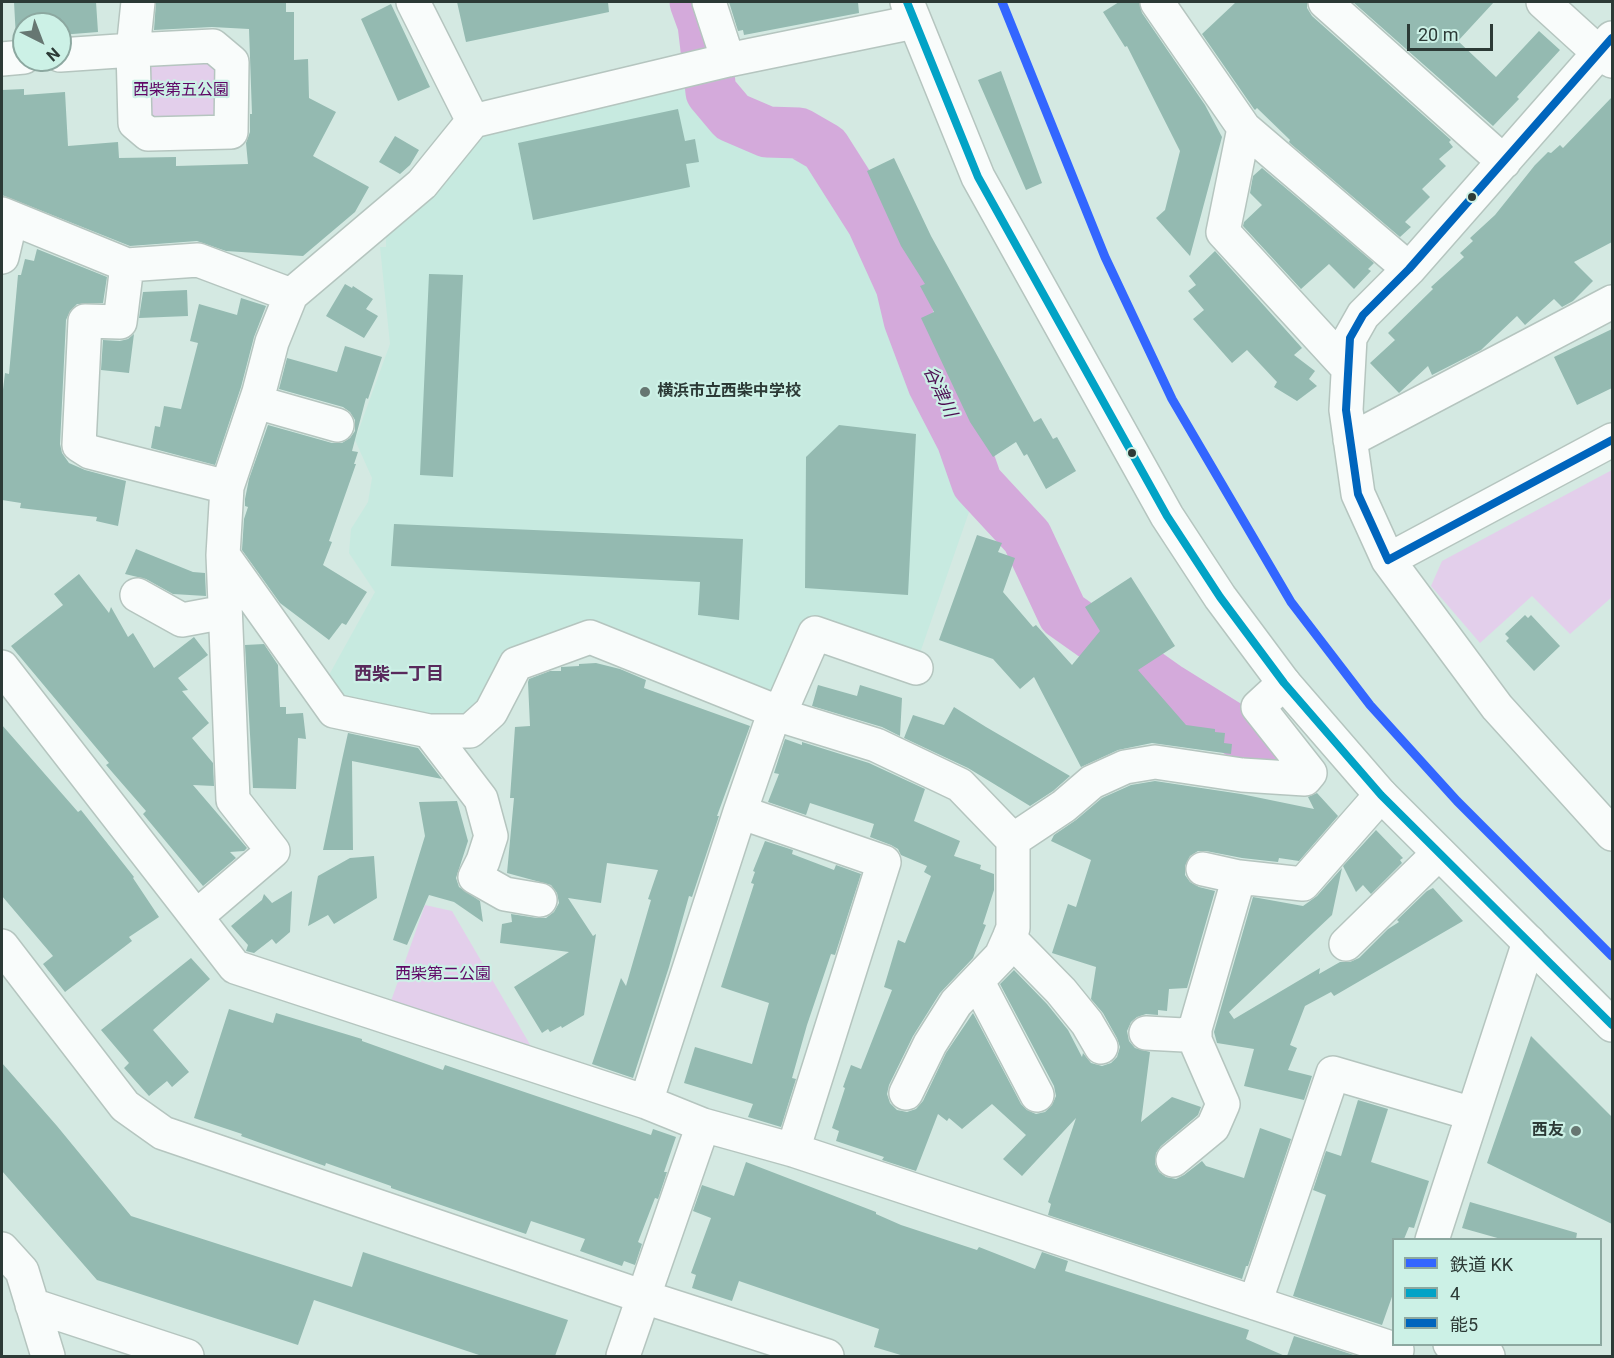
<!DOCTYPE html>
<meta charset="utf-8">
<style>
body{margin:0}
#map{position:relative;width:1614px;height:1358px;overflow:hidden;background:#d4e9e2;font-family:Roboto,"Noto Sans JP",sans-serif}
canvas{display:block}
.frame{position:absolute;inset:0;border:3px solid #2c3a36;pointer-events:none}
.legend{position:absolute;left:1392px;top:1238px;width:210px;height:108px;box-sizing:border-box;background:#ccf1e6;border:2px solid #8ca8a0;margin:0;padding:8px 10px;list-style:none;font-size:18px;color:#2c3a36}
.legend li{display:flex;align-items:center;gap:12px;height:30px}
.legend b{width:30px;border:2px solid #8ca8a0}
.north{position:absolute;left:12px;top:12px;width:60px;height:60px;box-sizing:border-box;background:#ccf1e6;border:2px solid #8ca8a0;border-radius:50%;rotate:138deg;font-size:16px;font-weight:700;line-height:24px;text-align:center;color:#2c3a36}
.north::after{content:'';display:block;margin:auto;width:21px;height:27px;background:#677772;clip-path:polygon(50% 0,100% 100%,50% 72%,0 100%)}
.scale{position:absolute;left:1407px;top:24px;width:86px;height:27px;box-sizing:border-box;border:3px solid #2c3a36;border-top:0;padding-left:8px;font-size:18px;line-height:21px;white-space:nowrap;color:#2c3a36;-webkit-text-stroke:4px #ccf1e6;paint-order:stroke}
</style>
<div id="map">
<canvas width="1614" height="1358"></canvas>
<div class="frame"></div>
<ul class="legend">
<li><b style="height:8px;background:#36f"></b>鉄道 KK</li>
<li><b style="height:8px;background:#02a3c6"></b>4</li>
<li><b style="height:8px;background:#0065bd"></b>能5</li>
</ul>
<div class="north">N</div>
<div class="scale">20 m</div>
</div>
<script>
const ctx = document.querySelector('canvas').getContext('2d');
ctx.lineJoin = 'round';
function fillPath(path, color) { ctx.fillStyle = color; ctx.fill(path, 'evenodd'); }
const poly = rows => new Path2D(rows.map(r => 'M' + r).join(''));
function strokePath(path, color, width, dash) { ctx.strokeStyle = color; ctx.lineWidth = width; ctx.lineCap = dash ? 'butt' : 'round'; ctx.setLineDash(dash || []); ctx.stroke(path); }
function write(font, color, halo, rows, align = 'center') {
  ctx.font = font + ' Roboto,"Noto Sans JP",sans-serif'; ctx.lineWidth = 4.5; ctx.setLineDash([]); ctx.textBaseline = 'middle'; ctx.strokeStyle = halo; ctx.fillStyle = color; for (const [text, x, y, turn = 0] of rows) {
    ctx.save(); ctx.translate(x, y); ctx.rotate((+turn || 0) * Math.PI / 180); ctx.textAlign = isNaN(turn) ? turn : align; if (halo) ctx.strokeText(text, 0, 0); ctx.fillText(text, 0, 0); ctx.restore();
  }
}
const built = poly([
 [697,83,698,90,690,92,693,108,696,108,712,126,736,140,781,145,808,158,830,184,882,287,894,338,969,512,921,650,909,657,808,621,775,698,595,630,512,655,471,722,346,705,329,675,375,592,349,553,351,529,368,502,372,478,355,440,390,344,380,247,386,247,386,230,479,135]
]);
const green = poly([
 [146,61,217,62,217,121,146,121],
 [1612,470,1612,597,1570,634,1532,596,1480,643,1431,586,1442,561],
 [425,905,452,911,532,1048,391,1001]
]);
const river = poly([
 [695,2,703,24,711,92,732,117,767,132,799,133,825,148,872,222,901,286,909,320,933,384,962,440,977,483,1027,537,1063,614,1169,689,1262,747]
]);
const building = poly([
 [14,2,96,2,98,32,60,35,60,24,24,24,24,37,16,38],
 [156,2,286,2,286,12,294,12,294,60,308,59,309,98,336,112,313,156,369,187,355,212,303,256,226,251,197,241,130,246,2,195,2,90,24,89,24,95,65,92,68,146,118,142,119,158,176,157,176,166,248,164,246,143,250,132,250,114,252,114,249,29,212,27,154,30],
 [457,2,608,2,609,12,466,42],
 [729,2,858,2,859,13,744,35,743,30,738,31],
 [1119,2,1139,2,1142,13,1205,105,1222,137,1190,256,1156,218,1165,210,1180,151,1127,46,1125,47,1103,12],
 [1236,2,1307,2,1307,8,1312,16,1451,140,1449,142,1453,147,1439,159,1446,166,1422,189,1430,197,1405,222,1411,227,1400,237,1291,144,1289,142,1290,140,1257,108,1255,110,1254,109,1202,34],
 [1353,2,1494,2,1458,41,1496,77,1539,31,1560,50,1517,97,1519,99,1493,126],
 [391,4,430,87,398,101,361,19],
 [1001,71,1042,183,1026,190,978,80],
 [1612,97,1612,242,1574,262,1593,281,1573,301,1562,307,1554,299,1525,325,1517,316,1481,350,1432,375,1428,366,1399,393,1370,363,1395,340,1388,333,1433,289,1431,287,1464,257,1460,253,1473,241,1470,238,1495,215,1535,165,1548,152,1551,153,1560,145,1563,148],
 [678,109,685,141,695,139,699,162,686,164,690,187,533,220,518,143],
 [395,136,419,150,410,165,400,174,379,162],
 [894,158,931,236,1034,422,1041,418,1053,439,1057,437,1076,471,1046,489,1027,454,1024,456,1016,442,993,457,970,422,921,318,934,312,920,286,925,284,901,246,867,171],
 [1262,168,1374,263,1368,269,1371,271,1354,289,1329,264,1301,289,1243,226,1244,222,1262,205,1250,193,1253,176],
 [37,249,107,277,103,303,77,304,70,311,66,320,60,444,62,453,69,463,85,470,126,481,118,526,96,521,97,517,20,508,21,503,2,500,2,398,5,373,9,374,18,275,21,275,25,259,34,261],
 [1215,251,1302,348,1294,355,1315,371,1309,379,1317,386,1297,401,1274,387,1277,382,1247,350,1232,363,1193,319,1204,310,1188,291,1196,285,1189,276],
 [429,274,463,275,453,477,420,475],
 [345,284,352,288,353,286,373,299,366,309,378,316,364,338,326,316],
 [187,290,188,316,139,318,143,292],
 [241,298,266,306,254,337,241,387,215,465,151,448,155,426,160,427,164,406,181,409,198,343,190,341,199,304,237,315],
 [1612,329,1612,388,1577,405,1554,357],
 [134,334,129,373,101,370,103,340,120,341,128,339],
 [345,346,382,357,368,399,366,398,352,451,358,452,354,464,356,464,329,541,332,542,323,565,367,592,346,625,342,623,329,640,280,603,242,550,244,519,248,507,245,506,245,499,249,479,268,425,332,443,342,443,350,438,355,431,355,420,350,412,343,407,279,389,287,358,337,372],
 [839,425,916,434,908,595,805,588,806,457],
 [394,524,743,539,739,620,698,615,700,582,391,566],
 [977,535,1002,543,998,552,1015,558,1003,592,1033,627,1036,625,1072,665,1100,631,1085,607,1131,577,1175,646,1138,670,1186,725,1215,729,1215,732,1225,733,1224,743,1232,744,1231,754,1152,743,1118,750,1081,767,1034,677,1020,689,993,659,939,640],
 [136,549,193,572,205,573,206,596,173,594,146,579,125,574],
 [79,574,109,613,111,607,128,637,133,633,154,668,194,637,208,655,178,678,188,690,182,691,209,723,192,738,213,763,214,786,193,785,247,848,244,851,230,852,236,858,203,886,143,814,146,811,106,765,109,763,11,646,63,605,54,594],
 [1525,615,1528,618,1531,615,1560,646,1534,671,1506,641,1509,638,1505,634],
 [264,644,278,665,280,707,286,707,286,714,303,713,306,739,298,738,296,789,253,788,245,645],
 [596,663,620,669,646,680,644,688,750,726,717,816,719,816,692,897,689,896,669,967,633,1078,592,1064,621,978,626,986,651,900,648,899,658,870,607,863,601,903,568,898,593,936,596,934,584,1015,562,1028,561,1026,550,1032,548,1029,542,1033,514,987,569,952,500,943,502,924,512,922,511,914,537,918,546,918,554,912,559,903,557,893,551,885,507,873,514,798,510,798,515,727,530,726,528,682,529,679,550,671,561,671,561,667,579,666,579,664],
 [818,685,857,696,860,685,902,698,900,736,882,727,812,706],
 [954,707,986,727,1070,776,1053,791,1030,806,968,768,904,738,913,715,944,725],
 [2,725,78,812,81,810,134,877,133,878,159,917,129,937,132,941,65,992,43,964,53,956,2,896],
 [348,733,418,748,442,779,352,761,353,850,323,850,342,760,352,761,342,760],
 [785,739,802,745,802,742,869,763,925,789,914,821,960,841,954,856,981,865,980,869,994,874,994,890,983,924,986,925,973,958,940,993,913,1036,889,1085,887,1094,890,1103,897,1110,907,1112,916,1109,923,1101,946,1053,973,1013,1021,1104,1027,1110,1036,1114,1045,1112,1052,1105,1056,1096,1054,1086,1000,984,1014,970,1047,1004,1068,1030,1082,1057,1083,1053,1091,1063,1102,1066,1111,1063,1117,1057,1120,1047,1117,1038,1103,1013,1091,999,1096,967,1052,953,1068,904,1076,907,1091,860,1051,841,1054,835,1076,820,1102,798,1131,785,1155,781,1241,794,1314,809,1308,797,1317,793,1338,816,1299,861,1279,858,1278,862,1242,858,1206,851,1198,851,1190,856,1185,866,1185,875,1190,882,1199,887,1215,891,1187,988,1169,989,1167,1011,1158,1010,1158,1015,1146,1014,1137,1017,1131,1022,1127,1031,1129,1041,1135,1048,1150,1052,1141,1122,1172,1097,1201,1107,1198,1115,1161,1146,1156,1153,1155,1164,1159,1172,1166,1177,1176,1179,1184,1175,1202,1161,1206,1166,1244,1178,1260,1128,1291,1139,1248,1266,1246,1266,1242,1279,1048,1215,1051,1204,1048,1202,1076,1118,1022,1176,1003,1159,1026,1135,992,1104,962,1129,949,1118,947,1121,938,1114,916,1171,882,1160,884,1157,836,1141,839,1131,832,1128,845,1088,843,1087,851,1065,861,1069,892,990,884,987,898,940,905,943,931,876,924,872,927,866,901,855,898,849,891,845,870,837,874,824,810,803,806,815,768,802,779,774,774,773],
 [457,801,468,841,456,878,459,887,480,901,483,922,454,902,429,895,407,945,393,940,425,836,419,802],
 [1376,830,1403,858,1400,860,1402,863,1371,894,1363,885,1356,892,1343,866],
 [765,841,793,850,792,854,834,870,836,865,861,874,835,955,831,954,807,1025,792,1078,796,1079,781,1127,748,1117,753,1104,684,1083,695,1047,752,1064,769,1003,721,987,754,884,751,883,755,872,753,871],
 [374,856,377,898,334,924,328,915,308,926,318,876,350,858],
 [1342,868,1332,915,1229,1012,1234,1019,1320,968,1319,974,1340,962,1350,962,1359,958,1388,929,1399,922,1397,920,1427,891,1433,888,1463,921,1334,996,1331,992,1305,1006,1290,1045,1297,1048,1288,1070,1312,1076,1304,1100,1244,1086,1254,1049,1217,1043,1214,1032,1253,897,1303,906,1317,896],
 [292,891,290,932,276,944,272,939,254,953,246,951,248,945,231,926,262,900,264,894,272,903],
 [191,958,210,979,153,1030,189,1072,172,1087,167,1081,149,1096,124,1068,129,1063,101,1030],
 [229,1009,273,1023,276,1013,362,1039,362,1041,443,1070,445,1065,651,1135,653,1129,676,1137,664,1172,667,1172,658,1199,655,1198,638,1242,642,1244,635,1265,624,1261,622,1266,580,1251,585,1239,531,1221,526,1234,391,1188,391,1186,326,1163,325,1166,241,1136,242,1134,194,1118],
 [1531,1036,1612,1117,1612,1224,1487,1163],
 [2,1063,57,1126,131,1216,352,1287,363,1252,568,1320,555,1356,482,1356,314,1300,298,1345,97,1280,2,1171],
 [1358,1100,1388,1109,1371,1162,1429,1181,1414,1228,1409,1227,1404,1239,1394,1239,1394,1291,1382,1325,1293,1296,1326,1195,1313,1190,1326,1151,1341,1156],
 [746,1162,876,1212,876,1214,901,1225,977,1250,979,1247,1035,1269,1042,1252,1068,1261,1065,1271,1249,1330,1246,1339,1285,1356,904,1356,874,1347,879,1329,739,1281,732,1301,692,1288,696,1275,691,1273,711,1218,693,1211,702,1185,734,1196],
 [1470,1202,1577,1233,1576,1239,1501,1239,1462,1228],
 [1294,1336,1357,1356,1287,1356]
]);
const minor = poly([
 [413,2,473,121],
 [709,2,728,60],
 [1157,2,1244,128,1409,269],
 [1325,2,1504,162],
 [1543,2,1599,53,1612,61],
 [1612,38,1409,269,1363,315,1350,338,1346,410,1358,494,1388,560,1497,707,1612,834],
 [60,55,133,50,213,46,232,62,231,132,148,134,135,123,133,50,138,2],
 [2,59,24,57],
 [1244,128,1223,232,1347,367],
 [2,214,127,265,198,260,291,295],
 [2,257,11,219],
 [127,265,120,322,85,321,79,445,90,452,227,487],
 [256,402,337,425],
 [1350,440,1612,302],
 [223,555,334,711,429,731,470,731,491,712,516,664,590,637,775,711,740,812,646,1102],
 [1388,560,1612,440],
 [137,595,182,620,225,612],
 [2,667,235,967,646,1102,703,1125,793,1150,1397,1350],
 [775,711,779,715,876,745,960,785,1013,840,1064,806,1092,782,1125,767,1155,762,1242,775,1305,779,1310,773,1258,707,1284,683],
 [779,715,815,633,916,668],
 [429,731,481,799,491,836,483,861,475,877,505,894,540,900],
 [740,812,884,862,793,1150],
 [1203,869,1239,877,1303,884,1381,795],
 [197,916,273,851,233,800,223,555,227,487,259,392,272,342,291,295,422,184,473,121,728,60,914,22],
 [1009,938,1061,991,1087,1023,1101,1047],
 [1346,944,1439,853],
 [2,946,125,1106,163,1133,644,1297,827,1356],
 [976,984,982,990,1037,1095],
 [1146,1033,1184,1035,1195,1029],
 [906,1093,930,1044,956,1003,1001,956,1009,938,1013,928,1013,840],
 [1173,1160,1213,1127,1223,1104,1195,1040,1195,1029,1239,877],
 [1432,1240,1529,942],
 [2,1249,22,1271,48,1356],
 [1255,1303,1333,1073,1473,1114],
 [32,1305,187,1356],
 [1450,1344,1488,1356],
 [623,1356,703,1125]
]);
const highway = poly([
 [907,2,978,177,1167,516,1220,597,1284,683,1381,795,1612,1025]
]);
const bus1 = poly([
 [907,2,978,177,1167,516,1220,597,1284,683,1381,795,1612,1025]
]);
const bus2 = poly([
 [1612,38,1409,269,1363,315,1350,338,1346,410,1358,494,1388,560,1612,440]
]);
const rail1 = poly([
 [1002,2,1105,257,1172,399,1291,602,1370,705,1457,801,1612,956]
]);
const markers = [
 [1472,197,5,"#2c3a36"],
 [645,392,6,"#677772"],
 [1132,453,5,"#2c3a36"],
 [1576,1131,6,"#677772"]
];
const parkNames = [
 ["西柴第五公園",181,91],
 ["西柴第二公園",443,975]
];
const poiNames = [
 ["横浜市立西柴中学校",657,392],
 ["西友",1564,1131,"right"]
];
const waterNames = [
 ["谷津川",939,392,65]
];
const neighbourhoodNames = [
 ["西柴一丁目",399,675]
];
fillPath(built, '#c7eae0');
fillPath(green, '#e3cfeb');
strokePath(river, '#d4aadb', 51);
fillPath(building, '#94bab1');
strokePath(minor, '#b5c5bf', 36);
strokePath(highway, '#b5c5bf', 36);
strokePath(minor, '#f9fcfb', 33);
strokePath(highway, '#f9fcfb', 33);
strokePath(bus1, '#02a3c6', 8);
strokePath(bus2, '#0065bd', 8);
strokePath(rail1, '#36f', 9);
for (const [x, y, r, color] of markers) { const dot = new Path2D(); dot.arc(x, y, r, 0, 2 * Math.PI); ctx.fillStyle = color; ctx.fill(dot); strokePath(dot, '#ccf1e6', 2); }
write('16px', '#5f0766', '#ccf1e6', parkNames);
write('bold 16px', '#2c3a36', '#ccf1e6', poiNames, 'left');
write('italic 18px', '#4c0d51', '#ccf1e6', waterNames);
write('bold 18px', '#592a5c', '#ccf1e6', neighbourhoodNames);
</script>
